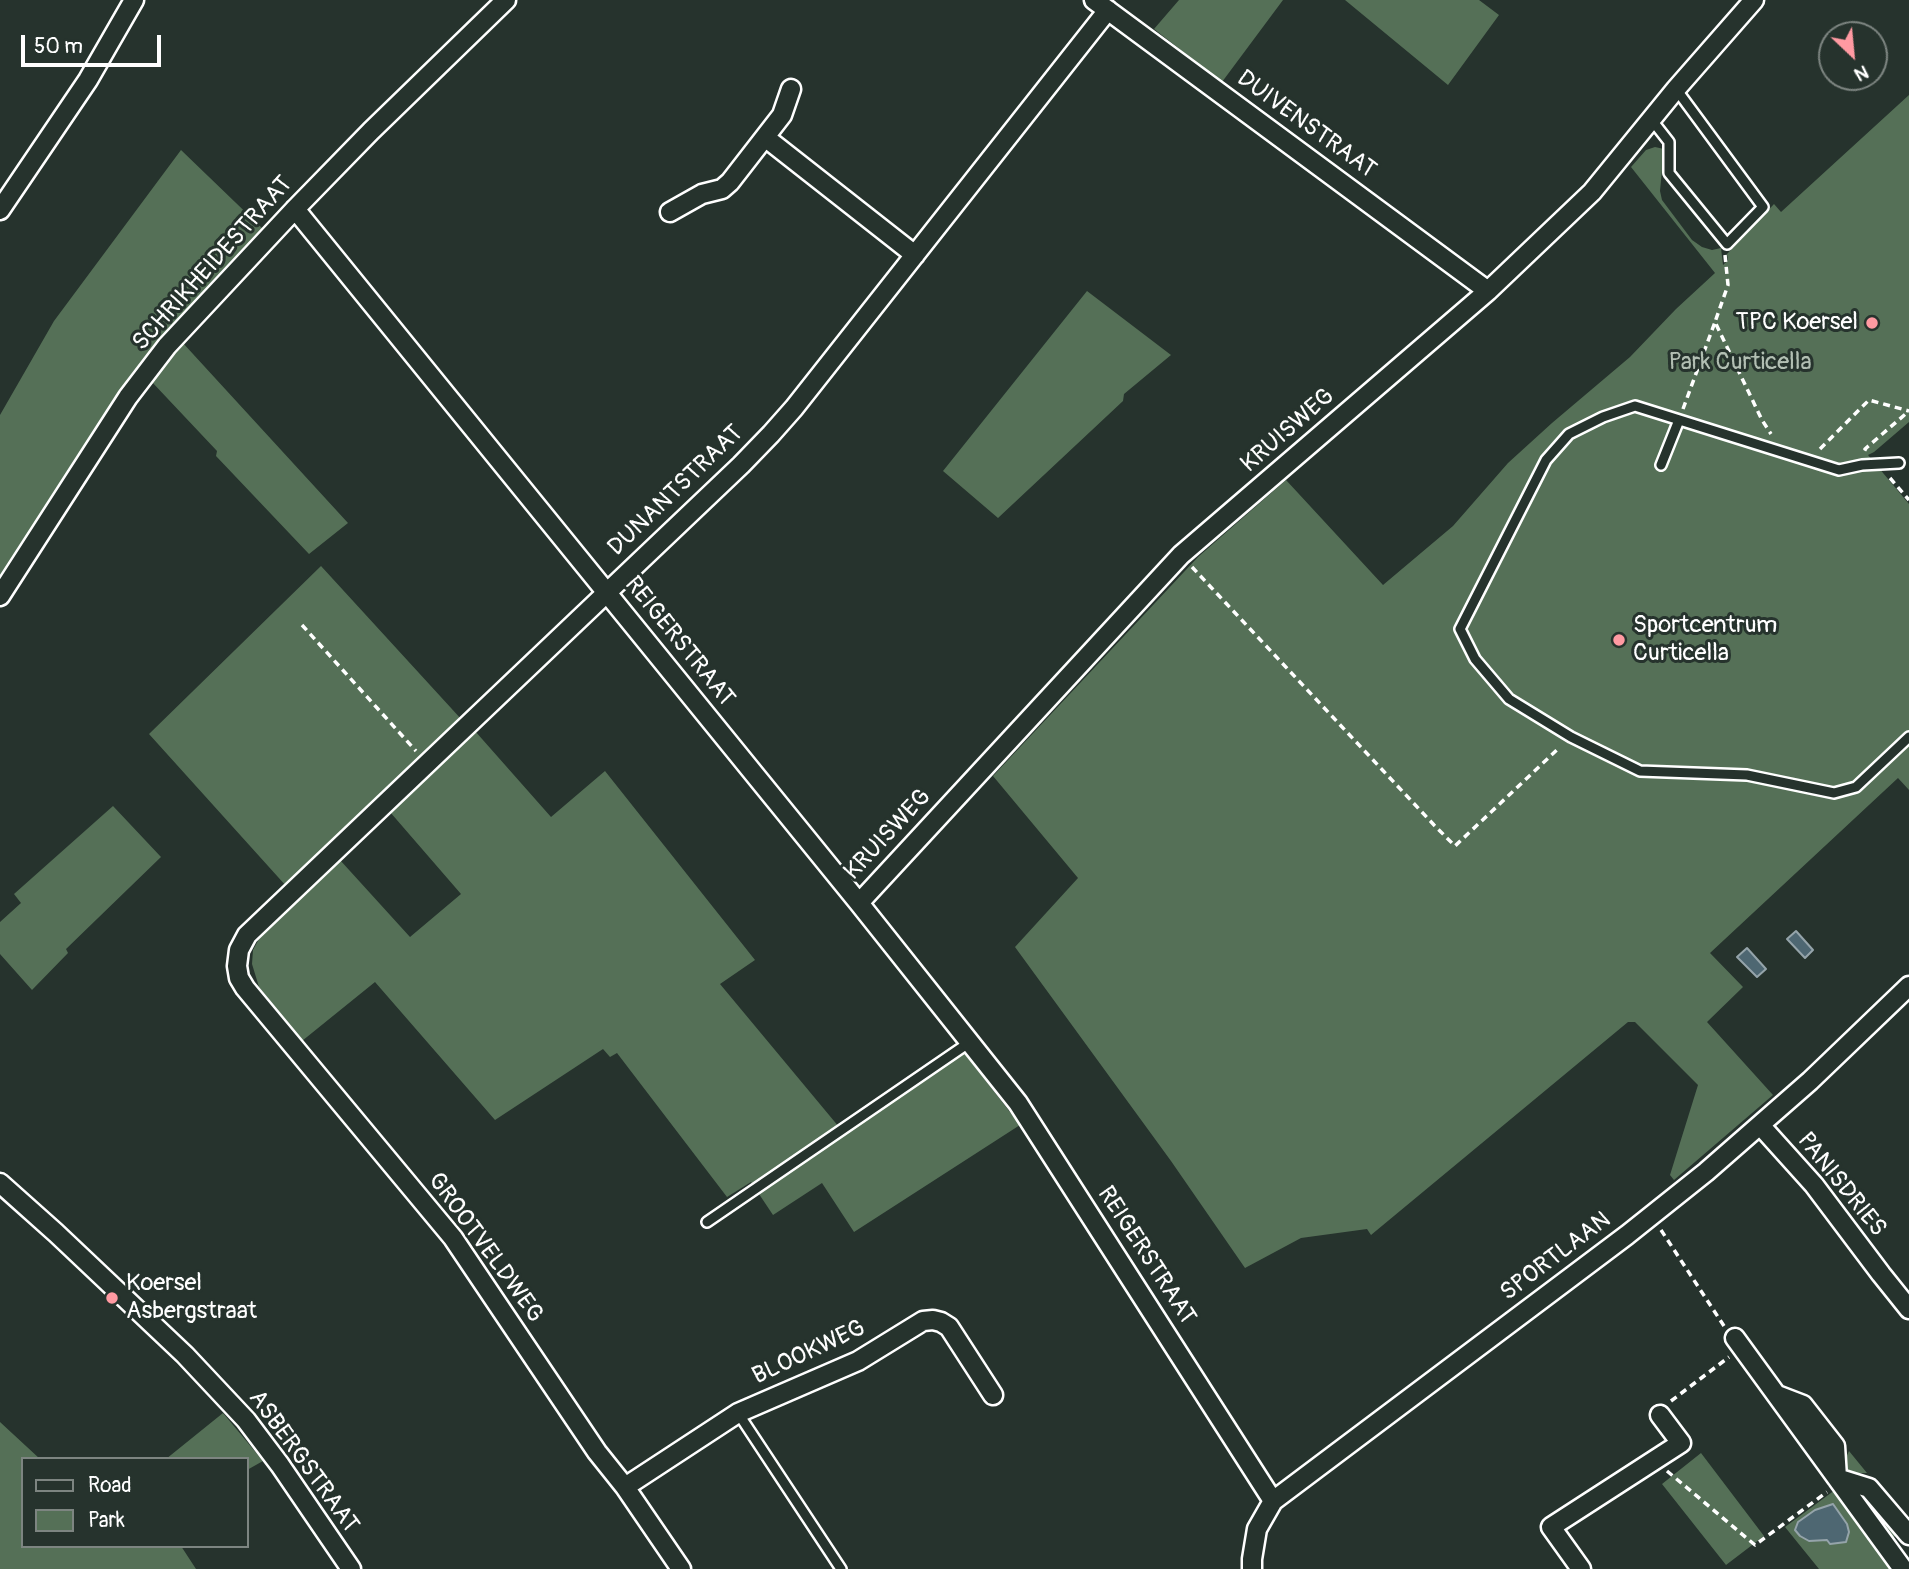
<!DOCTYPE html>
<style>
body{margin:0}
#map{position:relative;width:1909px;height:1569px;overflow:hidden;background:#26332d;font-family:Pangolin,sans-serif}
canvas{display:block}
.legend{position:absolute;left:21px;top:1457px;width:228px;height:91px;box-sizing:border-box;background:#26332d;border:2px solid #7d8581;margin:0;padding:9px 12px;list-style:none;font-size:21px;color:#fff}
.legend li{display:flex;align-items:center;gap:14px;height:35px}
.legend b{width:35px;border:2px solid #7d8581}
.north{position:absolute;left:1818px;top:21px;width:70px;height:70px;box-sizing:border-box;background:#26332d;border:2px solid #7d8581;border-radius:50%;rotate:154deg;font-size:19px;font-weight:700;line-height:28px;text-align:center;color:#fff}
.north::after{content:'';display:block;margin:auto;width:24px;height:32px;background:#ff9aa2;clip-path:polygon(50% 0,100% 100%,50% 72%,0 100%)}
.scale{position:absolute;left:21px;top:35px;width:140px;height:32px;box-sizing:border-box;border:4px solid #fff;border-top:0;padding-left:9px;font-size:21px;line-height:24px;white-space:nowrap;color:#fff;-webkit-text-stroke:5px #26332d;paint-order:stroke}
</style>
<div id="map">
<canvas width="1909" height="1569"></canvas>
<ul class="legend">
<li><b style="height:9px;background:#26332d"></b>Road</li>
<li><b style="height:19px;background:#557057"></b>Park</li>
</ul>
<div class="north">N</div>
<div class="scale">50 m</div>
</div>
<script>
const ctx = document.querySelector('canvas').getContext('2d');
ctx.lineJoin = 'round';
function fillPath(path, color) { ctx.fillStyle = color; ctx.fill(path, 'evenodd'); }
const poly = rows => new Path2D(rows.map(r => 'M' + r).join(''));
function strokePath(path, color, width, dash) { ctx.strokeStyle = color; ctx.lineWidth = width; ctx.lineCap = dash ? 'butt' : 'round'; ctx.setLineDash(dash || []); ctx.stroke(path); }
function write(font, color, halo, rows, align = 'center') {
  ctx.font = font + ' Pangolin,sans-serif'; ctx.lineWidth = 6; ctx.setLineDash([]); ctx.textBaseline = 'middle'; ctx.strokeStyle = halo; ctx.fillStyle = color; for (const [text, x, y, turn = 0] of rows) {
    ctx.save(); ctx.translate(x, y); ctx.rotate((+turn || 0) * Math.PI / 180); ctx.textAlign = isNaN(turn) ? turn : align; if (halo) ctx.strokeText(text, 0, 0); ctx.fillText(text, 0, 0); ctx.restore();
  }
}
const green = poly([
 [1179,0,1283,0,1222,82,1154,29],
 [1345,0,1479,0,1499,15,1448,85],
 [1909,95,1909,422,1874,452,1868,455,1909,504,1909,790,1898,778,1710,953,1743,987,1707,1022,1773,1095,1674,1180,1670,1175,1698,1085,1635,1022,1628,1022,1371,1235,1367,1229,1301,1238,1245,1268,1171,1161,1015,947,1078,878,993,776,1198,557,1286,480,1383,585,1453,526,1508,463,1552,423,1630,357,1676,309,1715,273,1631,167,1646,150,1655,147,1664,149,1660,191,1662,200,1692,240,1702,247,1712,250,1721,248,1723,265,1728,260,1727,254,1774,204,1781,212],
 [181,150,263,229,186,314,97,430,0,577,0,415,54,321],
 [1087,291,1171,355,1124,394,1123,401,998,518,943,471],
 [182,342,348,523,309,554,216,456,217,451,151,381],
 [321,566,462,720,287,887,149,734],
 [475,731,551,817,605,771,755,960,720,984,839,1127,958,1045,1020,1125,854,1232,822,1183,773,1215,751,1182,727,1197,617,1053,610,1057,603,1049,495,1120,375,982,302,1041,259,987,252,964,253,950,260,937,340,860,410,937,461,894,390,812],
 [113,806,161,857,66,949,68,953,32,990,0,954,0,922,21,903,14,894],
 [223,1413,263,1461,247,1470,247,1459,166,1459],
 [0,1422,40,1459,23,1459,23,1546,181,1546,196,1569,0,1569],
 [1849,1451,1867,1473,1850,1473,1848,1471,1843,1464],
 [1701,1453,1764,1536,1726,1565,1662,1484],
 [1839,1487,1895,1569,1819,1569,1785,1527],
 [1867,1503,1876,1503,1897,1529,1893,1541,1864,1504]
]);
const water = poly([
 [1796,931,1813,950,1805,958,1787,939,1796,931],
 [1747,948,1766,969,1757,977,1737,957,1747,948],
 [1833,1504,1847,1524,1849,1532,1846,1542,1830,1544,1827,1540,1809,1541,1800,1536,1795,1530,1798,1522,1815,1510,1833,1504]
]);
const path = poly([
 [1725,255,1728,285,1715,322,1762,420,1771,434],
 [1683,409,1715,322],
 [1820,449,1869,400,1909,411],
 [1867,450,1865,449,1909,411],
 [1890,478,1909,500],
 [1192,567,1434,825,1455,846,1560,747],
 [302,625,416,751],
 [1661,1230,1724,1326],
 [1671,1401,1729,1357],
 [1667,1471,1755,1545,1827,1492]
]);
const lane = poly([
 [1651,119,1669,142,1669,173,1727,244,1763,207,1676,89],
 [1899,463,1862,465,1839,470,1635,406,1603,417,1569,434,1546,460,1460,629,1475,659,1509,699,1571,737,1640,771,1747,775,1834,793,1856,787,1909,737],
 [1661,465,1679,420],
 [707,1222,970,1042],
 [738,1413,841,1569]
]);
const street = poly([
 [1094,0,1488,291],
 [766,138,915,255],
 [295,209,859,903,1018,1103,1273,1501],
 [0,210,88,80,134,0],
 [670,212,702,194,722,189,730,182,782,115,791,89],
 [0,596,128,397,167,346,295,209,371,131,506,0],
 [859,903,1181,555,1488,291,1592,192,1676,89,1754,0],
 [1760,1125,1814,1185,1881,1274,1909,1309],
 [0,1183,56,1233,185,1355,246,1420,280,1465,351,1569],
 [1735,1338,1903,1569],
 [1777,1395,1803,1405,1835,1446,1837,1478,1869,1488,1909,1535],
 [625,1487,738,1413,858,1361,923,1321,933,1320,941,1322,949,1327,993,1395],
 [681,1569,625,1487,597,1452,453,1238,245,988,239,978,237,966,239,950,247,935,741,465,771,434,794,408,1108,10],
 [1252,1569,1252,1559,1257,1529,1273,1501,1627,1235,1706,1172,1810,1081,1909,986],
 [1581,1569,1551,1527,1681,1443,1660,1415]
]);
const markers = [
 [1872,323,7,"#ff9aa2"],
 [1619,640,7,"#ff9aa2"],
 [112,1298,7,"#ff9aa2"]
];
const streetNames = [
 ["DUIVENSTRAAT",1306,125,36],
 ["SCHRIKHEIDESTRAAT",213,264,-48],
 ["KRUISWEG",1288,431,-41],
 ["DUNANTSTRAAT",676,491,-44],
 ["REIGERSTRAAT",679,642,51],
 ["KRUISWEG",888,835,-47],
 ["PANISDRIES",1841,1185,51],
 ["GROOTVELDWEG",485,1248,54],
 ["REIGERSTRAAT",1146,1256,57],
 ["SPORTLAAN",1556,1257,-37],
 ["BLOOKWEG",809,1353,-25],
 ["ASBERGSTRAAT",303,1462,54]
];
const poiNames = [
 ["TPC Koersel",1858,323,"right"],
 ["Sportcentrum",1633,626],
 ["Curticella",1633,654],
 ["Koersel",126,1284],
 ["Asbergstraat",126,1312]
];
const parkNames = [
 ["Park Curticella",1740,363]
];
fillPath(green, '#557057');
fillPath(water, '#4e6772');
strokePath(water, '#95a4aa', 2);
strokePath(lane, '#fff', 14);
strokePath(street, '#fff', 23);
strokePath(path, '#fff', 3.5, [7, 5]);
strokePath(lane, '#26332d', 9);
strokePath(street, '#26332d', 18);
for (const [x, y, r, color] of markers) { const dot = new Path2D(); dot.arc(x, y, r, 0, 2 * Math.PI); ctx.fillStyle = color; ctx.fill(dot); strokePath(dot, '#26332d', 2.5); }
write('24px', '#fff', '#26332d', streetNames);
write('24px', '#fff', '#26332d', poiNames, 'left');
write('24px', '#b2bfb3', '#26332d', parkNames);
</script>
